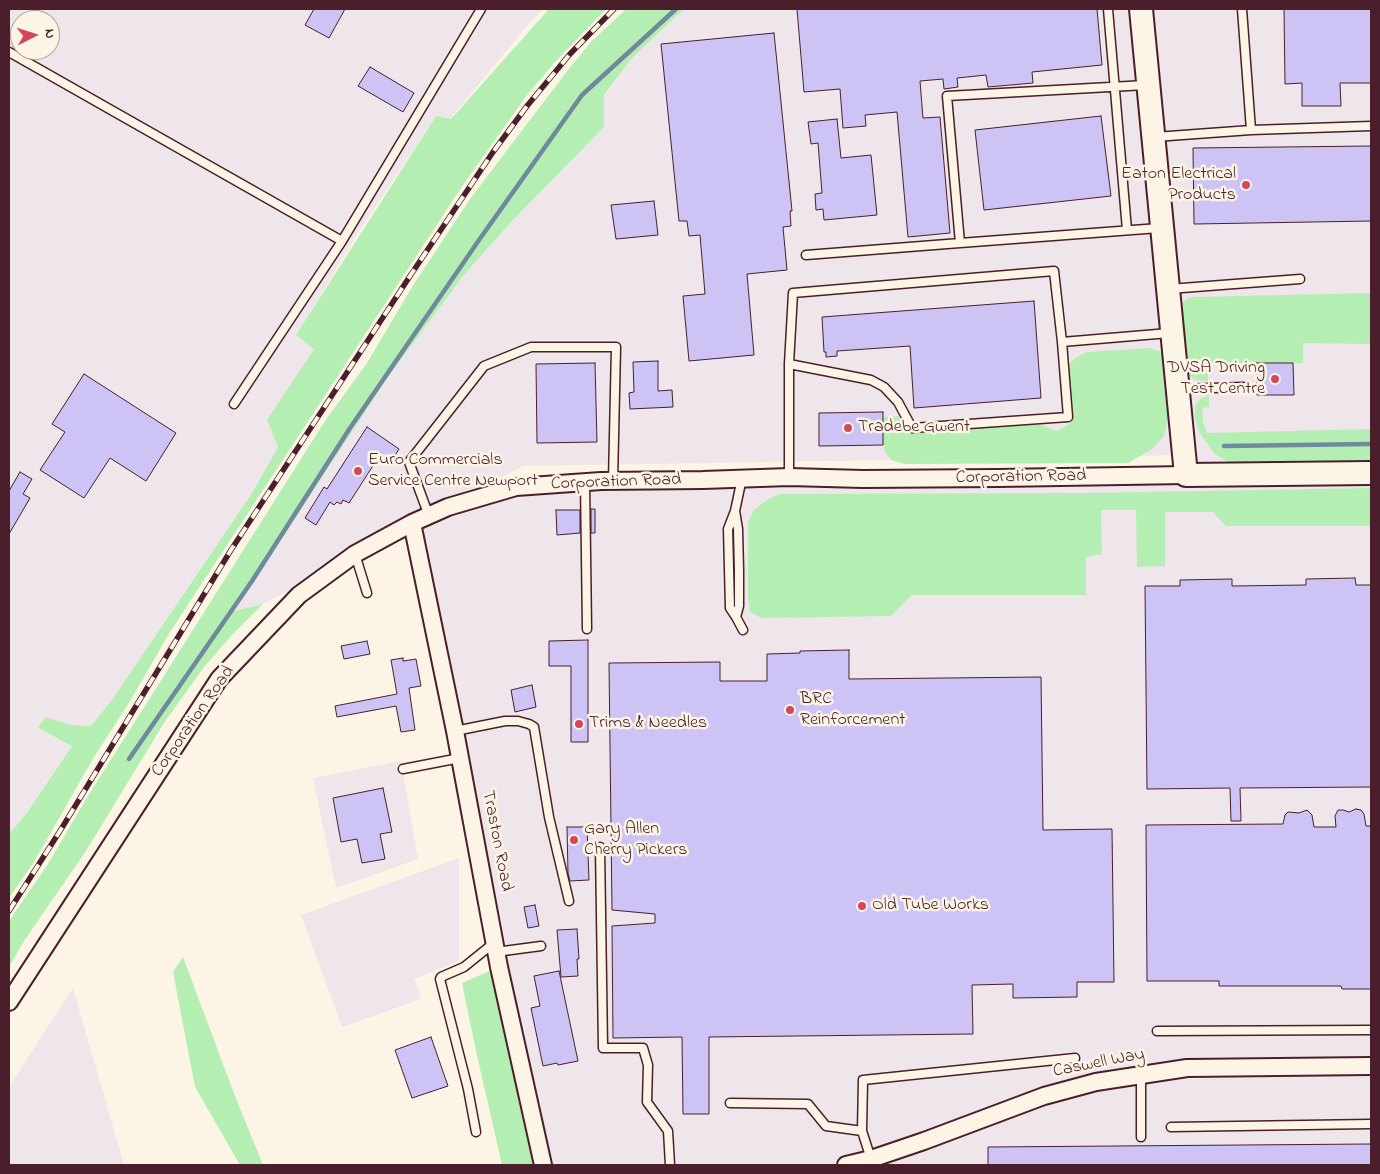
<!DOCTYPE html>
<style>
body{margin:0}
#map{position:relative;width:1380px;height:1174px;overflow:hidden;background:#fcf5e5;font-family:"Indie Flower",sans-serif}
canvas{display:block}
.frame{position:absolute;inset:0;border:10px solid #4a1f2b;pointer-events:none}
.north{position:absolute;left:10px;top:10px;width:50px;height:50px;box-sizing:border-box;background:#fcf5e5;border:1px solid #b59f9b;border-radius:50%;rotate:85deg;font-size:14px;font-weight:700;line-height:20px;text-align:center;color:#4a1f2b}
.north::after{content:'';display:block;margin:auto;width:18px;height:22px;background:#d1495b;clip-path:polygon(50% 0,100% 100%,50% 72%,0 100%)}
</style>
<div id="map">
<canvas width="1380" height="1174"></canvas>
<div class="frame"></div>
<div class="north">N</div>
</div>
<script>
const ctx = document.querySelector('canvas').getContext('2d');
ctx.lineJoin = 'round';
function fillPath(path, color) { ctx.fillStyle = color; ctx.fill(path, 'evenodd'); }
const poly = rows => new Path2D(rows.map(r => 'M' + r).join(''));
function strokePath(path, color, width, dash) { ctx.strokeStyle = color; ctx.lineWidth = width; ctx.lineCap = dash ? 'butt' : 'round'; ctx.setLineDash(dash || []); ctx.stroke(path); }
function write(font, color, halo, rows, align = 'center') {
  ctx.font = font + ' "Indie Flower",sans-serif'; ctx.lineWidth = 5; ctx.setLineDash([]); ctx.textBaseline = 'middle'; ctx.strokeStyle = halo; ctx.fillStyle = color; for (const [text, x, y, turn = 0] of rows) {
    ctx.save(); ctx.translate(x, y); ctx.rotate((+turn || 0) * Math.PI / 180); ctx.textAlign = isNaN(turn) ? turn : align; if (halo) ctx.strokeText(text, 0, 0); ctx.fillText(text, 0, 0); ctx.restore();
  }
}
const built = poly([
 [9,9,544,9,531,21,450,119,436,116,356,236,297,335,314,349,267,420,278,447,252,493,114,697,91,726,72,725,44,717,38,728,72,746,26,814,9,834],
 [20,20,50,20,50,50,20,50],
 [684,9,1129,9,1181,434,1145,9,1371,9,1371,1165,543,1165,412,525,263,604,234,611,388,377,463,276,512,221,604,127,604,96,632,58],
 [1183,455,1186,475,516,487,441,510,523,466],
 [401,761,418,859,336,888,313,778],
 [459,858,459,961,414,979,421,999,342,1027,301,915],
 [73,988,124,1165,9,1165,9,1087]
]);
const green = poly([
 [549,9,606,9,556,61,527,95,461,188,170,632,130,701,94,757,34,862,9,898,9,834,26,814,72,746,38,728,45,717,72,725,91,726,114,697,252,493,278,447,267,420,314,349,296,335,436,116,451,119],
 [626,9,684,9,632,58,604,95,604,127,512,221,463,276,388,377,234,611,263,604,232,635,204,667,164,723,86,851,22,944,9,967,9,921,48,864,86,799,325,421,367,363,412,287,470,199,568,70,591,42],
 [1371,293,1371,344,1303,343,1303,363,1208,363,1208,381,1195,380,1189,375,1185,352,1182,303,1189,298,1196,297],
 [1150,348,1159,351,1164,357,1168,369,1168,419,1164,436,1152,449,1128,463,904,464,891,460,885,452,883,445,883,417,898,416,903,426,1041,425,1057,431,1069,424,1068,370,1070,363,1077,357,1087,352],
 [1209,395,1209,407,1202,408,1203,423,1207,433,1371,429,1371,461,1231,464,1215,454,1199,432,1195,419,1195,405,1200,399],
 [1371,488,1371,526,1226,526,1213,512,1165,512,1165,566,1137,567,1136,510,1101,510,1102,554,1086,557,1086,595,912,595,891,616,761,618,750,612,748,598,748,522,754,510,770,498,781,494,1086,493],
 [183,957,235,1096,263,1165,240,1165,195,1087,173,972],
 [499,967,543,1165,502,1165,476,1051,462,983]
]);
const stream = poly([
 [1224,446,1371,444],
 [129,759,252,581,350,428,479,240,582,95,676,9]
]);
const building = poly([
 [314,9,345,9,329,38,305,25,314,9],
 [797,9,1097,9,1102,65,1032,72,1033,83,988,87,986,75,957,78,958,87,944,89,943,79,920,81,923,118,940,117,950,233,908,237,897,112,865,115,866,126,843,128,840,89,804,92,797,9],
 [1284,9,1371,9,1371,83,1340,83,1341,106,1302,106,1302,83,1285,84,1284,9],
 [774,33,792,211,790,211,791,226,783,227,787,270,747,274,754,355,689,361,683,296,705,294,700,235,689,236,687,221,679,221,661,44,774,33],
 [370,67,414,93,403,112,358,86,370,67],
 [1101,116,1111,196,984,210,975,130,1101,116],
 [837,119,841,158,871,155,877,215,824,220,823,209,816,210,815,194,822,193,818,143,811,144,808,122,837,119],
 [1371,146,1371,221,1194,224,1193,148,1371,146],
 [654,201,658,235,616,239,611,205,654,201],
 [1034,301,1041,398,914,408,910,346,837,351,837,356,826,357,826,352,824,352,822,317,1034,301],
 [658,361,658,391,672,390,673,407,630,409,629,393,634,392,633,362,658,361],
 [595,363,597,442,537,443,536,364,595,363],
 [1256,363,1293,363,1294,395,1257,395,1256,363],
 [84,374,176,433,146,481,110,458,84,498,40,470,65,432,52,424,84,374],
 [883,412,883,445,819,446,819,413,883,412],
 [367,427,399,449,389,465,378,458,349,503,343,500,341,504,337,502,334,505,330,502,316,525,305,518,324,487,327,489,367,427],
 [20,472,32,479,23,494,30,498,9,534,9,491,20,472],
 [591,509,595,509,595,533,591,533,591,509],
 [556,510,580,510,580,533,557,535,556,510],
 [1355,578,1356,585,1371,585,1371,787,1240,788,1241,821,1231,821,1230,788,1147,789,1145,586,1180,586,1180,580,1232,579,1232,586,1306,585,1306,579,1355,578],
 [588,640,588,742,571,742,571,666,549,666,549,641,588,640],
 [367,641,370,654,344,659,341,646,367,641],
 [849,650,849,679,1041,677,1043,830,1112,829,1114,982,1077,982,1077,997,1013,998,1013,984,972,985,973,1034,709,1037,709,1114,683,1114,682,1037,613,1038,612,926,655,923,655,914,612,910,609,663,720,662,720,681,767,681,767,654,800,653,800,651,849,650],
 [403,658,403,661,416,659,421,686,409,688,415,730,401,732,396,706,337,717,335,706,397,694,391,660,403,658],
 [532,685,536,707,515,712,511,690,532,685],
 [383,788,392,832,380,834,385,859,362,863,357,839,341,842,333,798,383,788],
 [1356,809,1361,810,1364,814,1366,826,1371,826,1371,989,1342,989,1341,986,1219,986,1219,981,1147,981,1146,825,1283,824,1285,815,1288,812,1299,813,1307,810,1312,815,1314,827,1336,827,1335,816,1338,810,1343,810,1349,812,1356,809],
 [567,827,587,827,589,880,570,881,568,873,567,827],
 [535,905,539,926,528,928,524,907,535,905],
 [577,929,579,959,577,959,578,976,561,977,557,930,577,929],
 [559,971,578,1061,558,1065,557,1063,543,1066,531,1008,540,1006,534,976,559,971],
 [431,1037,448,1086,412,1098,395,1050,431,1037],
 [1371,1144,1371,1165,988,1165,988,1147,1371,1144]
]);
const lane = poly([
 [1108,9,1127,230],
 [1242,9,1251,130],
 [9,52,342,241],
 [1146,85,947,96,960,243,1159,228],
 [1155,137,1251,130,1371,126],
 [806,255,960,243],
 [1169,289,1300,279],
 [789,364,871,380,884,387,898,402,912,428,1068,417,1062,342],
 [1180,389,1243,387],
 [234,404,342,241,481,9],
 [789,477,789,364,793,293,1054,271,1062,342,1169,333],
 [585,482,587,629],
 [735,511,738,529,739,571,739,606,736,617,730,608,728,529,735,511,742,478],
 [429,516,409,462,484,366,531,347,616,347,613,481],
 [355,554,367,593],
 [736,617,743,630],
 [455,731,505,721,518,721,529,724,534,727,549,817,569,901],
 [403,769,460,758],
 [600,847,603,1048,643,1048,648,1065,647,1102,668,1131,670,1165],
 [496,952,541,946],
 [1157,1031,1371,1030],
 [730,1103,808,1104,826,1126,862,1131,871,1159],
 [1171,1127,1371,1124],
 [862,1131,863,1080,1075,1058],
 [476,1132,468,1089,440,979,441,977,464,967,495,942],
 [1141,1137,1141,1075]
]);
const street = poly([
 [412,523,455,731,499,967,543,1165],
 [9,1002,219,679,299,595,355,554,412,523,448,507,516,487,601,481,703,480,789,477,863,479,998,478,1186,475],
 [846,1165,871,1159,924,1141,1044,1096,1096,1082,1187,1068,1371,1066]
]);
const secondary = poly([
 [1141,9,1186,475,1371,473]
]);
const rail = poly([
 [9,911,60,831,231,550,410,276,493,152,527,106,570,54,614,9]
]);
const markers = [
 [1246,185,5,"#d1495b"],
 [1275,379,5,"#d1495b"],
 [848,428,5,"#d1495b"],
 [358,471,5,"#d1495b"],
 [790,710,5,"#d1495b"],
 [579,724,5,"#d1495b"],
 [574,840,5,"#d1495b"],
 [862,906,5,"#d1495b"]
];
const poiNames = [
 ["Eaton Electrical",1236,175,"right"],
 ["Products",1236,196,"right"],
 ["DVSA Driving",1265,369,"right"],
 ["Test Centre",1265,390,"right"],
 ["Tradebe Gwent",858,428],
 ["Euro Commercials",368,461],
 ["Service Centre Newport",368,482],
 ["BRC",800,700],
 ["Reinforcement",800,721],
 ["Trims & Needles",589,724],
 ["Gary Allen",584,830],
 ["Cherry Pickers",584,851],
 ["Old Tube Works",872,906]
];
const streetNames = [
 ["Corporation Road",1021,478,-1],
 ["Corporation Road",616,483,-2],
 ["Corporation Road",194,722,-55],
 ["Traston Road",496,841,79],
 ["Caswell Way",1099,1064,-11]
];
fillPath(built, '#eee6ea');
fillPath(green, '#b5eeb2');
strokePath(stream, '#6f8a9c', 4.5);
fillPath(building, '#cdc3f5');
strokePath(building, '#4a1f2b', 1);
strokePath(lane, '#4a1f2b', 11);
strokePath(street, '#4a1f2b', 20);
strokePath(secondary, '#4a1f2b', 26);
strokePath(lane, '#fcf5e5', 8);
strokePath(street, '#fcf5e5', 16);
strokePath(secondary, '#fcf5e5', 22);
strokePath(rail, '#4a1f2b', 5.5);
strokePath(rail, '#fcf5e5', 4, [11]);
for (const [x, y, r, color] of markers) { const dot = new Path2D(); dot.arc(x, y, r, 0, 2 * Math.PI); ctx.fillStyle = color; ctx.fill(dot); strokePath(dot, '#fcf5e5', 2); }
write('18px', '#4a1f2b', '#fcf5e5', poiNames, 'left');
write('18px', '#4a1f2b', '#fcf5e5', streetNames);
</script>
